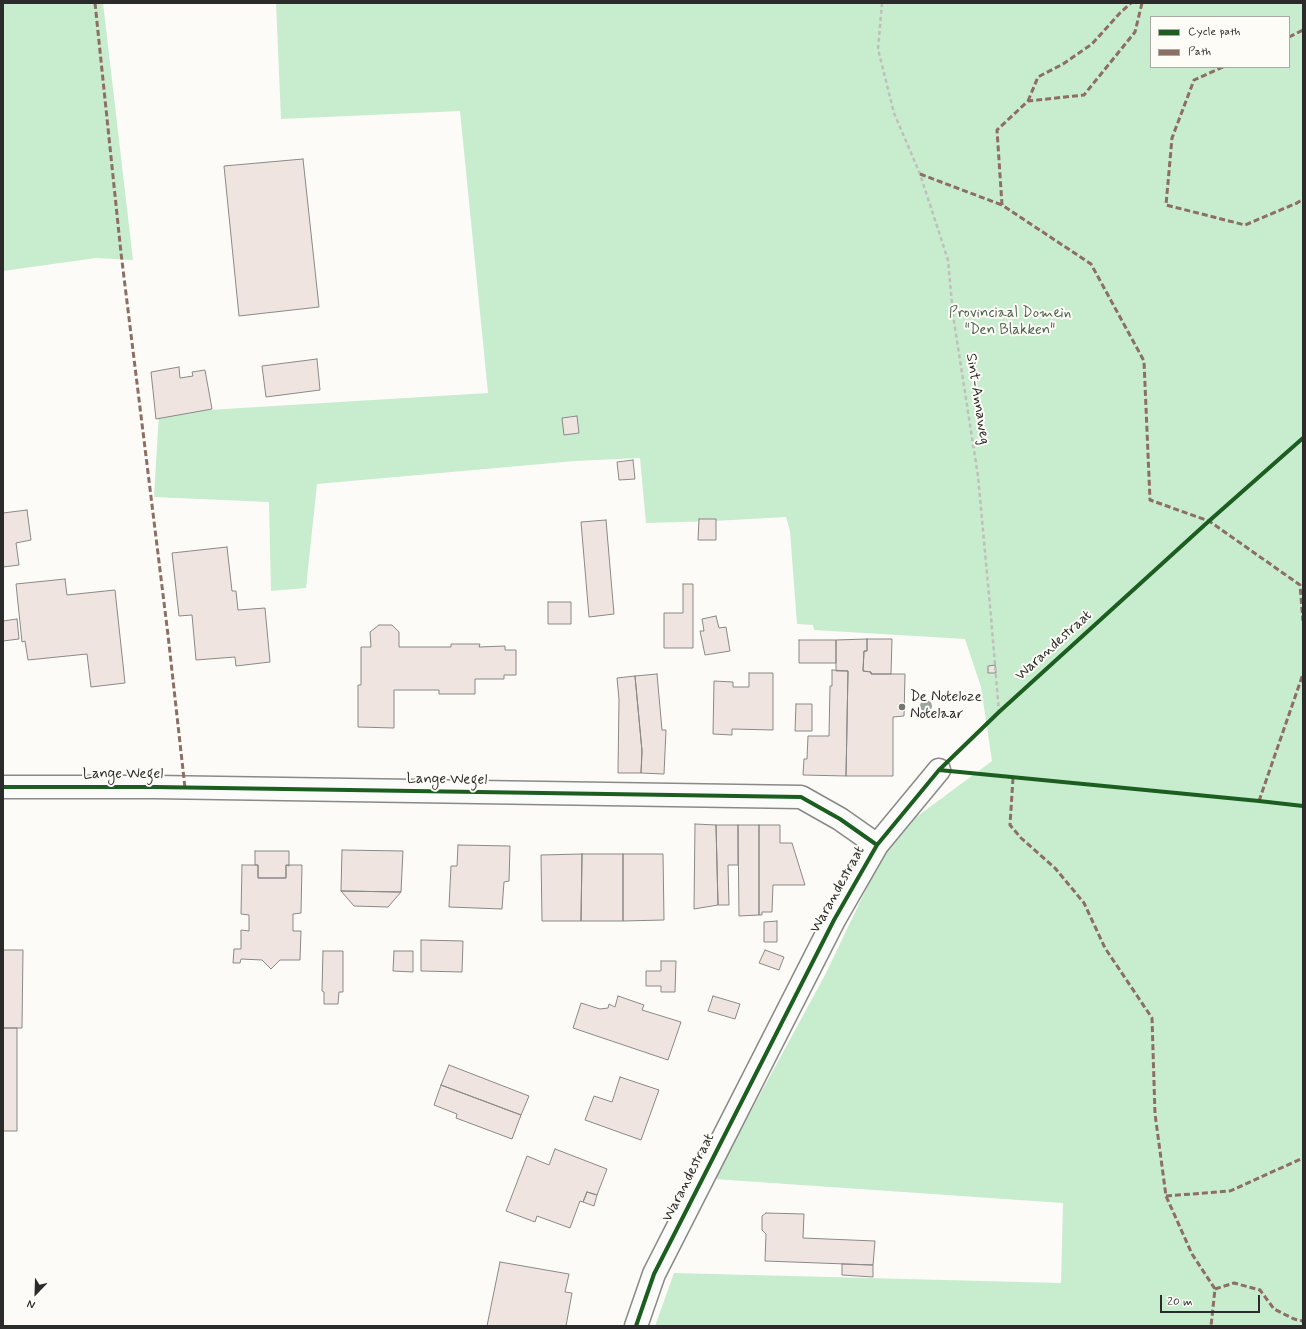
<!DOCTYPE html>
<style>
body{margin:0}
#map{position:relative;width:1306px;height:1329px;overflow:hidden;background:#fcfbf8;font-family:Mynerve,sans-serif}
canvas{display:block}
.frame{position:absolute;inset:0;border:4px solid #2b2b2b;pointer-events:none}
.legend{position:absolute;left:1150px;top:16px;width:140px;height:52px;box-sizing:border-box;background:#fdfcf7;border:1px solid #a9a8a5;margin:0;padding:5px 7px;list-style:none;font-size:12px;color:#2b2b2b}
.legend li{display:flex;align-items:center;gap:8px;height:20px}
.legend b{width:20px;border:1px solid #a9a8a5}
.north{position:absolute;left:16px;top:1273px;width:40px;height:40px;-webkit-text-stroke:3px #fdfcf7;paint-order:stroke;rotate:203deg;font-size:11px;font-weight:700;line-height:16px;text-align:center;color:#2b2b2b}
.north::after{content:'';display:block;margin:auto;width:14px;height:18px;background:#2b2b2b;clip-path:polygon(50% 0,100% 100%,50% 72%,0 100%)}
.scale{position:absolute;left:1160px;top:1295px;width:100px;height:18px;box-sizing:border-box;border:2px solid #2b2b2b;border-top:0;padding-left:5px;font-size:12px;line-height:14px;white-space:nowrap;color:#2b2b2b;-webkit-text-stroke:3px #fdfcf7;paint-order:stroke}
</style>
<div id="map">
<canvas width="1306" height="1329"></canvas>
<div class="frame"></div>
<ul class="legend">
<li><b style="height:5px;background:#1b5e20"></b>Cycle path</li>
<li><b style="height:5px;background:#8d6e63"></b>Path</li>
</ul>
<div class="north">N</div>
<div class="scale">20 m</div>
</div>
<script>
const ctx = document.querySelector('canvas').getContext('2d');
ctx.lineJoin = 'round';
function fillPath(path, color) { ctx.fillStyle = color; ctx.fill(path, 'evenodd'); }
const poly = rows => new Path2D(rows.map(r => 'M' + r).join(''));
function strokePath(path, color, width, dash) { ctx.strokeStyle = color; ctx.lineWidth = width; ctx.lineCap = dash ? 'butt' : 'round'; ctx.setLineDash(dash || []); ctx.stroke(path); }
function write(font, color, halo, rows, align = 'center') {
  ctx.font = font + ' Mynerve,sans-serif'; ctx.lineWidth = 4; ctx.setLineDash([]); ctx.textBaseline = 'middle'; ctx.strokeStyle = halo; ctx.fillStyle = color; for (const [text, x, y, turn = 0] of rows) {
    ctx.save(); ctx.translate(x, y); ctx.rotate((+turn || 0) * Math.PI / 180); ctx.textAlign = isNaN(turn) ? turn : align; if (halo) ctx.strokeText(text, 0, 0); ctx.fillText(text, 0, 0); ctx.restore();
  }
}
const green = poly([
 [3,3,103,3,133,260,96,258,3,271],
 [276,3,1303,3,1303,1326,655,1326,674,1273,1061,1283,1063,1203,714,1179,825,975,892,835,992,761,981,687,965,639,814,630,813,625,797,624,790,531,786,517,714,521,646,523,640,458,575,461,317,484,306,588,271,591,269,502,154,497,159,413,488,393,460,111,281,119],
 [1151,17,1289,17,1289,67,1151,67]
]);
const building = poly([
 [303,159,319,307,239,316,224,166,303,159],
 [317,359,320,390,266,397,262,366,317,359],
 [179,367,180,378,193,376,192,372,205,370,212,409,156,419,151,372,179,367],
 [577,416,579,433,564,435,562,418,577,416],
 [633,460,635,479,619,480,617,462,633,460],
 [27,510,31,540,16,543,19,565,3,567,3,513,27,510],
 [699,519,716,519,716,540,698,540,699,519],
 [606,520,614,614,589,617,581,522,606,520],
 [227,547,232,591,236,591,238,610,265,608,270,662,236,666,235,657,196,660,192,615,179,616,172,553,227,547],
 [65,579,67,595,115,590,125,683,91,687,87,654,28,660,25,641,22,642,16,584,65,579],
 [683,584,693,584,693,648,664,648,664,613,683,613,683,584],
 [548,602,571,602,571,624,548,624,548,602],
 [716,616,719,628,726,627,730,651,705,655,700,631,704,631,702,619,716,616],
 [17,619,19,639,3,641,3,621,17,619],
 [379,625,392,625,399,632,399,647,451,647,451,644,480,644,479,647,505,646,505,650,516,650,516,675,504,675,504,679,475,679,475,694,439,694,439,690,394,690,394,728,358,727,358,685,361,685,361,647,371,647,370,632,379,625],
 [867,639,867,651,864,651,863,671,871,672,871,674,905,674,904,716,893,717,893,776,846,776,848,671,836,671,836,640,867,639],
 [867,639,892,639,891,674,871,674,871,672,863,671,864,651,867,651,867,639],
 [799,640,836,640,836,663,799,663,799,640],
 [995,665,996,673,988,673,988,666,995,665],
 [832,670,848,671,846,776,803,775,804,759,807,759,808,736,829,736,830,686,832,686,832,670],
 [749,673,773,673,773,730,732,729,732,735,713,734,714,681,733,682,733,687,749,687,749,673],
 [657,674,662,730,666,730,664,774,641,773,642,751,635,676,657,674],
 [635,676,642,751,641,773,618,773,619,699,617,678,635,676],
 [796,704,812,704,812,731,795,731,796,704],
 [695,824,716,825,718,905,694,909,695,824],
 [716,825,738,825,738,865,728,865,729,905,718,905,716,825],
 [738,825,759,825,759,915,739,916,738,825],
 [759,825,780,825,780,843,792,843,805,885,773,885,772,912,762,912,762,915,759,915,759,825],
 [458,845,510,846,509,881,504,882,502,909,449,907,451,866,457,866,458,845],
 [342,850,403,851,401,892,341,891,342,850],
 [255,851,289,851,289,866,286,865,286,878,258,878,258,865,255,865,255,851],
 [582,854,623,854,623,921,581,921,582,854],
 [582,854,581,921,542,921,541,855,582,854],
 [623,854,663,854,664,920,623,921,623,854],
 [242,865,258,865,258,878,286,878,286,865,302,865,301,913,293,914,293,931,301,931,300,960,280,960,271,969,262,960,241,959,240,963,233,963,234,949,241,949,241,930,249,931,249,915,241,914,242,865],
 [341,891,401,892,388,907,354,906,341,891],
 [777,921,777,942,764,942,764,922,777,921],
 [421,940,463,941,462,972,421,971,421,940],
 [3,950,23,950,22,1028,3,1028,3,950],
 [765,950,784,957,779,970,759,963,765,950],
 [323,951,343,951,343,992,339,992,338,1004,324,1004,324,992,322,991,323,951],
 [394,951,413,951,413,972,393,971,394,951],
 [661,961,676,961,675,992,661,992,661,986,646,986,646,971,661,971,661,961],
 [618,996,644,1005,642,1010,681,1022,668,1060,573,1028,581,1003,600,1009,608,1008,609,1004,615,1007,618,996],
 [713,996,740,1004,735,1019,708,1011,713,996],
 [3,1028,17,1028,17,1131,3,1131,3,1028],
 [449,1065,529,1096,521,1115,441,1085,449,1065],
 [620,1077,659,1090,641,1140,585,1120,594,1096,612,1102,620,1077],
 [441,1085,521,1115,512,1139,456,1118,457,1114,434,1105,441,1085],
 [555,1149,607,1169,597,1195,587,1192,583,1202,580,1201,570,1228,537,1216,535,1222,506,1211,527,1156,549,1165,555,1149],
 [587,1192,597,1195,594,1206,583,1202,587,1192],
 [766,1213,804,1214,803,1238,875,1241,873,1265,765,1261,766,1234,762,1230,762,1216,766,1213],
 [500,1262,569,1274,565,1292,572,1293,566,1326,487,1326,500,1262],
 [842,1264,873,1265,873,1277,842,1275,842,1264]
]);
const path = poly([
 [882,3,878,49,894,113,920,174,948,260,953,315,978,476,991,617,999,712]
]);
const minor = poly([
 [3,787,155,787,801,797,840,819,877,845],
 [636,1326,654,1274,834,920,877,845,939,770]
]);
const quiet = poly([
 [95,3,121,253,168,635,185,788],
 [1142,3,1135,32,1084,95,1028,101,997,130,1002,205,1091,264,1144,361,1150,500,1209,521,1300,585,1303,621],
 [1289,37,1303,30],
 [1223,67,1194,80,1172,138,1166,205,1245,225,1297,203,1303,199],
 [1028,101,1038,77,1063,64,1092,44,1120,13,1131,3],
 [920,174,1002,205],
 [1013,778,1010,825,1021,838,1055,868,1084,903,1105,948,1152,1018,1155,1114,1166,1196,1192,1254,1215,1289,1211,1326],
 [1259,801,1303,674],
 [1166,1196,1230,1191,1303,1158],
 [1215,1289,1234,1283,1260,1290,1274,1309,1294,1319,1303,1321]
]);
const cycleway = poly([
 [939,770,1259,801,1303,806],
 [3,787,155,787,801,797,840,819,877,845],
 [636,1326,654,1274,834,920,877,845,939,770,999,712,1209,521,1303,438]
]);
const trees = [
 [926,706]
];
const markers = [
 [902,707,4,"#747473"]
];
const parkNames = [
 ["Provinciaal Domein",1010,314],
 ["\"Den Blakken\"",1010,331]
];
const streetNames = [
 ["Sint-Annaweg",977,399,81],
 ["Warandestraat",1054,646,-42],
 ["Lange Wegel",123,775],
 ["Lange Wegel",447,780,1],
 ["Warandestraat",838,890,-61],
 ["Warandestraat",689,1178,-63]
];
const poiNames = [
 ["De Noteloze",910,698],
 ["Notelaar",910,715]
];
fillPath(green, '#c8ecce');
fillPath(building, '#f0e4e1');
strokePath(building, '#898987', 1);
strokePath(minor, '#898987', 25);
strokePath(path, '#c0bfbc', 2.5, [4, 3]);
strokePath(minor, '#fbfbf9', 22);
strokePath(quiet, '#8d6e63', 3, [6, 3]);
strokePath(cycleway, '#1b5e20', 4);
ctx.fillStyle = '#9ca69c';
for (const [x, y] of trees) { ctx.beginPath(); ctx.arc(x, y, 6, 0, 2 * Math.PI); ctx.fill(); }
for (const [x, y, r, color] of markers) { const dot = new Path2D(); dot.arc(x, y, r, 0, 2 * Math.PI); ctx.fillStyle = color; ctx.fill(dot); strokePath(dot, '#fdfcf7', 1.5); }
write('15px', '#4d6151', '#fdfcf7', parkNames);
write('15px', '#2b2b2b', '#fdfcf7', streetNames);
write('15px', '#2b2b2b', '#fdfcf7', poiNames, 'left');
</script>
